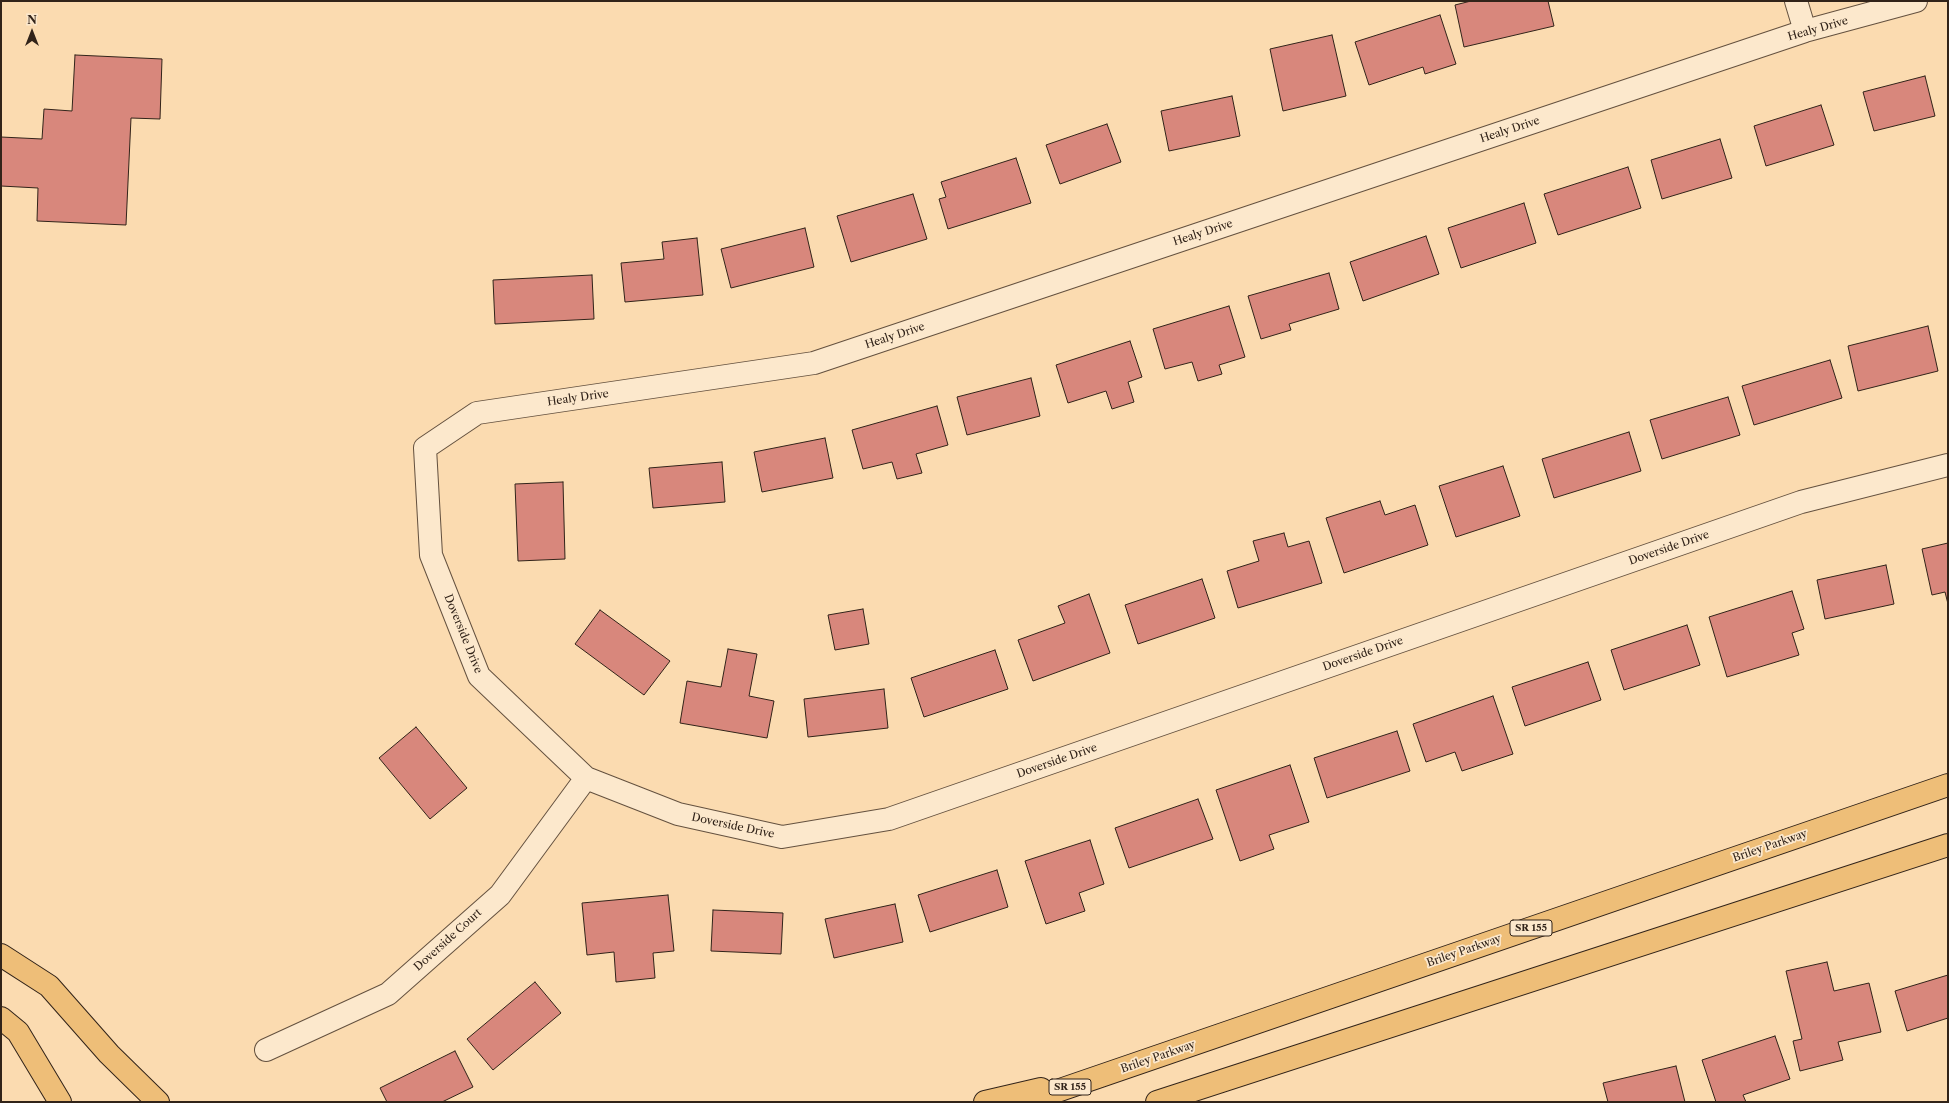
<!DOCTYPE html>
<style>
body{margin:0}
#map{position:relative;width:1949px;height:1103px;overflow:hidden;background:#fbdbb0;font-family:"Libre Caslon Text",serif}
canvas{display:block}
.frame{position:absolute;inset:0;border:2px solid #312319;pointer-events:none}
.north{position:absolute;left:12px;top:12px;width:40px;height:40px;-webkit-text-stroke:3px #fce8cc;paint-order:stroke;rotate:0deg;font-size:11px;font-weight:700;line-height:16px;text-align:center;color:#312319}
.north::after{content:'';display:block;margin:auto;width:14px;height:18px;background:#312319;clip-path:polygon(50% 0,100% 100%,50% 72%,0 100%)}
</style>
<div id="map">
<canvas width="1949" height="1103"></canvas>
<div class="frame"></div>
<div class="north">N</div>
</div>
<script>
const ctx = document.querySelector('canvas').getContext('2d');
ctx.lineJoin = 'round';
function fillPath(path, color) { ctx.fillStyle = color; ctx.fill(path, 'evenodd'); }
const poly = rows => new Path2D(rows.map(r => 'M' + r).join(''));
function strokePath(path, color, width, dash) { ctx.strokeStyle = color; ctx.lineWidth = width; ctx.lineCap = dash ? 'butt' : 'round'; ctx.setLineDash(dash || []); ctx.stroke(path); }
function write(font, color, halo, rows, align = 'center') {
  ctx.font = font + ' "Libre Caslon Text",serif'; ctx.lineWidth = 3.5; ctx.setLineDash([]); ctx.textBaseline = 'middle'; ctx.strokeStyle = halo; ctx.fillStyle = color; for (const [text, x, y, turn = 0] of rows) {
    ctx.save(); ctx.translate(x, y); ctx.rotate((+turn || 0) * Math.PI / 180); ctx.textAlign = isNaN(turn) ? turn : align; if (halo) ctx.strokeText(text, 0, 0); ctx.fillText(text, 0, 0); ctx.restore();
  }
}
const building = poly([
 [1471,1,1548,1,1554,26,1464,47,1455,5,1471,1],
 [1440,15,1456,64,1425,74,1423,67,1369,85,1355,42,1440,15],
 [1332,35,1346,96,1283,111,1270,49,1332,35],
 [75,55,162,59,160,119,131,118,126,225,37,221,38,188,1,186,1,137,42,139,44,109,72,111,75,55],
 [1925,76,1935,116,1874,131,1863,92,1925,76],
 [1232,96,1240,136,1169,151,1161,111,1232,96],
 [1821,105,1834,145,1766,166,1754,126,1821,105],
 [1107,124,1121,162,1060,184,1046,145,1107,124],
 [1720,139,1732,178,1662,199,1651,160,1720,139],
 [1016,158,1031,203,948,229,939,199,946,197,941,182,1016,158],
 [1628,167,1641,208,1558,235,1544,194,1628,167],
 [913,194,927,239,851,262,837,216,913,194],
 [1524,203,1536,243,1461,268,1448,228,1524,203],
 [805,228,814,267,731,288,721,249,805,228],
 [1426,236,1439,274,1363,301,1350,262,1426,236],
 [697,238,703,295,625,302,621,263,664,259,662,242,697,238],
 [1329,273,1339,309,1289,324,1291,330,1261,339,1248,296,1329,273],
 [592,275,594,319,495,324,493,280,592,275],
 [1229,306,1245,357,1219,365,1222,374,1198,381,1192,362,1165,369,1153,329,1229,306],
 [1928,326,1938,371,1858,391,1848,346,1928,326],
 [1130,341,1142,377,1128,382,1134,402,1112,409,1106,391,1068,403,1056,365,1130,341],
 [1830,360,1842,398,1754,425,1742,386,1830,360],
 [1031,378,1040,416,967,435,957,397,1031,378],
 [1728,397,1740,435,1662,459,1650,420,1728,397],
 [937,406,948,445,916,454,922,473,897,479,892,462,863,469,852,430,937,406],
 [1629,432,1641,471,1554,498,1542,459,1629,432],
 [825,438,833,478,762,492,754,452,825,438],
 [722,462,725,502,653,508,649,468,722,462],
 [1503,466,1520,516,1456,537,1439,486,1503,466],
 [563,482,565,559,518,561,515,484,563,482],
 [1380,501,1385,515,1415,505,1428,545,1344,573,1326,518,1380,501],
 [1284,533,1288,547,1309,541,1322,583,1238,608,1227,571,1259,561,1253,541,1284,533],
 [1948,543,1948,604,1945,592,1932,595,1922,549,1948,543],
 [1886,565,1894,604,1825,619,1817,580,1886,565],
 [1202,579,1215,618,1138,644,1125,605,1202,579],
 [1792,591,1804,629,1792,633,1799,655,1727,677,1709,617,1792,591],
 [1089,594,1110,653,1033,681,1018,640,1065,623,1058,606,1089,594],
 [863,609,869,644,835,650,828,615,863,609],
 [600,610,670,661,644,695,575,644,600,610],
 [1687,625,1700,665,1624,690,1611,650,1687,625],
 [728,649,757,654,749,696,774,701,767,738,680,723,687,681,721,687,728,649],
 [995,650,1008,689,924,717,911,678,995,650],
 [1588,662,1601,700,1525,726,1512,687,1588,662],
 [884,689,888,728,808,737,804,699,884,689],
 [1493,696,1513,754,1462,771,1455,752,1426,762,1413,724,1493,696],
 [416,727,467,788,430,819,379,758,416,727],
 [1397,731,1410,771,1327,798,1314,758,1397,731],
 [1290,765,1309,822,1269,835,1274,849,1240,861,1216,790,1290,765],
 [1198,799,1213,839,1129,868,1115,828,1198,799],
 [1090,840,1104,884,1079,893,1085,911,1046,924,1025,861,1090,840],
 [997,870,1008,907,930,932,918,895,997,870],
 [668,895,674,951,653,953,655,978,616,982,614,952,587,955,582,903,668,895],
 [895,904,903,942,834,958,825,919,895,904],
 [713,910,783,913,781,954,711,951,713,910],
 [1827,962,1834,991,1869,983,1881,1032,1838,1042,1843,1060,1800,1071,1793,1041,1802,1039,1786,971,1827,962],
 [1948,975,1948,1018,1907,1031,1895,991,1948,975],
 [535,982,561,1013,493,1070,467,1039,535,982],
 [1775,1036,1790,1079,1743,1095,1746,1102,1716,1102,1702,1060,1775,1036],
 [455,1051,473,1087,442,1102,387,1102,380,1088,455,1051],
 [1676,1066,1685,1102,1608,1102,1603,1083,1676,1066]
]);
const minor = poly([
 [1796,1,1805,31],
 [1916,1,1805,31,814,363,477,413,425,448,431,555,479,676,586,778,678,814,782,837,889,819,1801,502,1948,465],
 [266,1050,388,994,500,895,586,778]
]);
const motorway = poly([
 [1,955,49,986,109,1054,158,1102],
 [1,1018,18,1032,60,1102],
 [985,1102,1041,1089],
 [1025,1102,1948,785],
 [1157,1102,1948,845]
]);
const shields = [
 [1531,928,42],
 [1070,1087,42]
];
const shieldNames = [
 ["SR 155",1531,928],
 ["SR 155",1070,1087]
];
const streetNames = [
 ["Healy Drive",1818,29,-16],
 ["Healy Drive",1510,130,-18],
 ["Healy Drive",1203,233,-18],
 ["Healy Drive",895,336,-18],
 ["Healy Drive",578,398,-8],
 ["Doverside Drive",1669,548,-19],
 ["Doverside Drive",463,634,68],
 ["Doverside Drive",1363,654,-19],
 ["Doverside Drive",1057,761,-19],
 ["Doverside Drive",733,826,12],
 ["Briley Parkway",1770,846,-19],
 ["Doverside Court",448,940,-42],
 ["Briley Parkway",1464,951,-19],
 ["Briley Parkway",1158,1057,-19]
];
fillPath(building, '#d8877c');
strokePath(building, '#312319', 1);
strokePath(minor, '#64513f', 24);
strokePath(motorway, '#312319', 24);
strokePath(minor, '#fce8cc', 22);
strokePath(motorway, '#eebe78', 22);
for (const [x, y, w] of shields) { const box = new Path2D(); box.roundRect(x - w / 2, y - 8, w, 16, 3); ctx.fillStyle = '#fce8cc'; ctx.fill(box); strokePath(box, '#312319', 1); }
write('bold 10px', '#312319', null, shieldNames);
write('11px', '#312319', '#fce8cc', streetNames);
</script>
